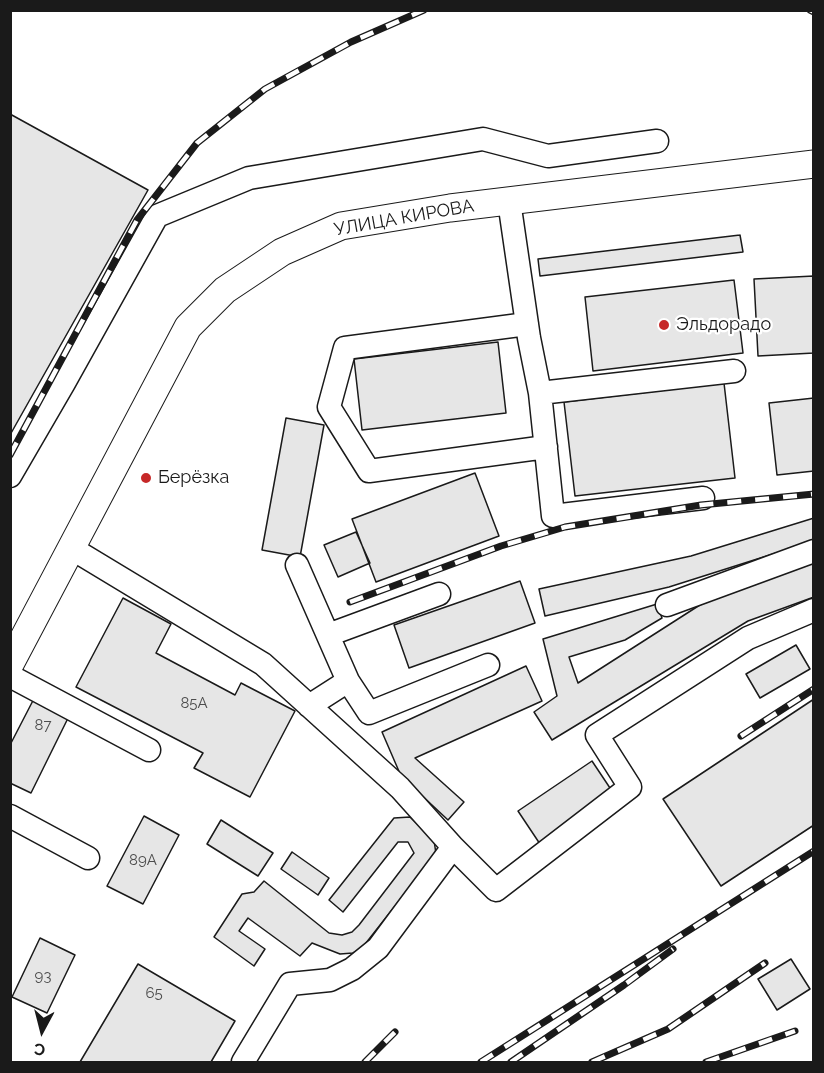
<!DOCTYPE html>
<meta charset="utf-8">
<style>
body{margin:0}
#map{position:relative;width:824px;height:1073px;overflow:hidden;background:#fff;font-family:Raleway,sans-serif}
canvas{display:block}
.frame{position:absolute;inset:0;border:12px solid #1a1a1a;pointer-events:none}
.north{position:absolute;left:12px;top:1001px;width:60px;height:60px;-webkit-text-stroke:4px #fff;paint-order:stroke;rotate:187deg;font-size:16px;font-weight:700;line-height:24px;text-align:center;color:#1a1a1a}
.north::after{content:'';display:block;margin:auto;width:21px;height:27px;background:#1a1a1a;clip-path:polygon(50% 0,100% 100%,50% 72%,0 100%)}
</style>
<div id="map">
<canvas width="824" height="1073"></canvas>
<div class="frame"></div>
<div class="north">С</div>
</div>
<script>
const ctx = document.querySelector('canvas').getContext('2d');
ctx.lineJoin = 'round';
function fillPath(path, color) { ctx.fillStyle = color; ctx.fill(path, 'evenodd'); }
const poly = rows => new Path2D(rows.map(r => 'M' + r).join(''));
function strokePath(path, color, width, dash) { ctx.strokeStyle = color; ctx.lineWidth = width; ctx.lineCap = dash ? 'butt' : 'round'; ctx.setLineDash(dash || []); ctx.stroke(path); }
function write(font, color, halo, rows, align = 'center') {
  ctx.font = font + ' Raleway,sans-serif'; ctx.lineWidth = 4.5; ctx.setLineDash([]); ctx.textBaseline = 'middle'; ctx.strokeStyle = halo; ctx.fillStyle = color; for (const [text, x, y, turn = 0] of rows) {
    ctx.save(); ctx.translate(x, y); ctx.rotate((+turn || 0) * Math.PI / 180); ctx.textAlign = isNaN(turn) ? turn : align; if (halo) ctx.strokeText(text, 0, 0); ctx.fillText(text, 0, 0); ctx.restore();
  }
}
const building = poly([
 [10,114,148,190,10,435,10,114],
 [740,235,743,252,540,276,538,259,740,235],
 [814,276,814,353,758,356,754,279,814,276],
 [734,280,743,353,593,371,585,297,734,280],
 [498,342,506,413,362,430,354,359,498,342],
 [724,383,735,478,575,496,564,402,724,383],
 [814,398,814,471,777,475,769,403,814,398],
 [286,418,324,425,300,557,262,550,286,418],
 [475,473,499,536,376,582,352,519,475,473],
 [814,518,814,541,669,587,545,616,539,589,691,556,814,518],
 [356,532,370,563,338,577,324,545,356,532],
 [814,558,814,597,748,621,552,740,534,712,557,696,543,639,657,604,662,618,625,640,569,657,578,683,717,594,814,558],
 [520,581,535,623,409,668,394,625,520,581],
 [123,598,171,624,156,653,235,695,241,683,295,711,250,797,194,768,203,753,76,687,123,598],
 [796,645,810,669,760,698,746,674,796,645],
 [526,666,542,701,415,758,464,802,448,820,401,776,382,732,526,666],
 [40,687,75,704,31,793,10,783,10,745,40,687],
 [814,699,814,825,721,886,663,799,814,699],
 [592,761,614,794,540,844,518,811,592,761],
 [144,816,179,835,143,904,107,886,144,816],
 [410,817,434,840,436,854,362,948,353,953,340,954,312,943,300,956,248,918,239,931,265,949,254,966,214,937,242,894,254,892,264,881,329,933,342,935,352,932,359,925,414,853,408,842,398,842,343,912,329,900,394,818,410,817],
 [221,820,273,853,258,876,207,844,221,820],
 [292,852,329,878,318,895,281,869,292,852],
 [40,938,75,955,47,1013,12,997,40,938],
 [791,959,810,989,777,1010,758,979,791,959],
 [138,964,235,1021,211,1062,80,1062,138,964]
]);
const minor = poly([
 [509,201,529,338,540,393,553,516,703,498],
 [527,324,345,348,329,407,369,471,546,447],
 [540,393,734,371],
 [10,476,64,383,157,216,249,178,483,139,548,156,657,141],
 [71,548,263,664,400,788,453,847,378,948,352,969,330,980,290,984,243,1062],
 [297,565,348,681],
 [667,605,814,551],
 [328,635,439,594],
 [10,676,149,750],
 [309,706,348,681,369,713,488,665],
 [10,816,88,858],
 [453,847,496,890,630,787,597,735,748,638,814,610]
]);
const major = poly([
 [10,664,188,327,225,290,282,252,341,226,450,208,814,164]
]);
const rail = poly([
 [810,10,814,12],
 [10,455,137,220,197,143,265,89,351,42,424,10],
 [350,602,501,546,565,527,701,505,814,494],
 [741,736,814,689],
 [365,1062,395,1032],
 [481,1062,814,851],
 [511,1062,624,985,673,949],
 [592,1062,668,1029,765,963],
 [706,1062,795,1031]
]);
const markers = [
 [664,325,6,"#c62828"],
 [146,478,6,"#c62828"]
];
const numberNames = [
 ["85А",194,703],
 ["87",43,725],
 ["89А",143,860],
 ["93",43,976],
 ["65",154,993]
];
const streetNames = [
 ["УЛИЦА КИРОВА",404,218,-10]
];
const poiNames = [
 ["Эльдорадо",676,325],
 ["Берёзка",158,478]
];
fillPath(building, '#e6e6e6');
strokePath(building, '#1a1a1a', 1.5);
strokePath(minor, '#1a1a1a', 25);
strokePath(major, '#1a1a1a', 29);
strokePath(minor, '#fff', 22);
strokePath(major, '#fff', 27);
strokePath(rail, '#1a1a1a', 7);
strokePath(rail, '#fff', 4.5, [14]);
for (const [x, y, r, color] of markers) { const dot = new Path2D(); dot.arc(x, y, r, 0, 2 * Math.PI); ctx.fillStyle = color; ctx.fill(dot); strokePath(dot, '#fff', 2); }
write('15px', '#4d4d4d', null, numberNames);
write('18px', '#1a1a1a', '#fff', streetNames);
write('18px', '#1a1a1a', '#fff', poiNames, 'left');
</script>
